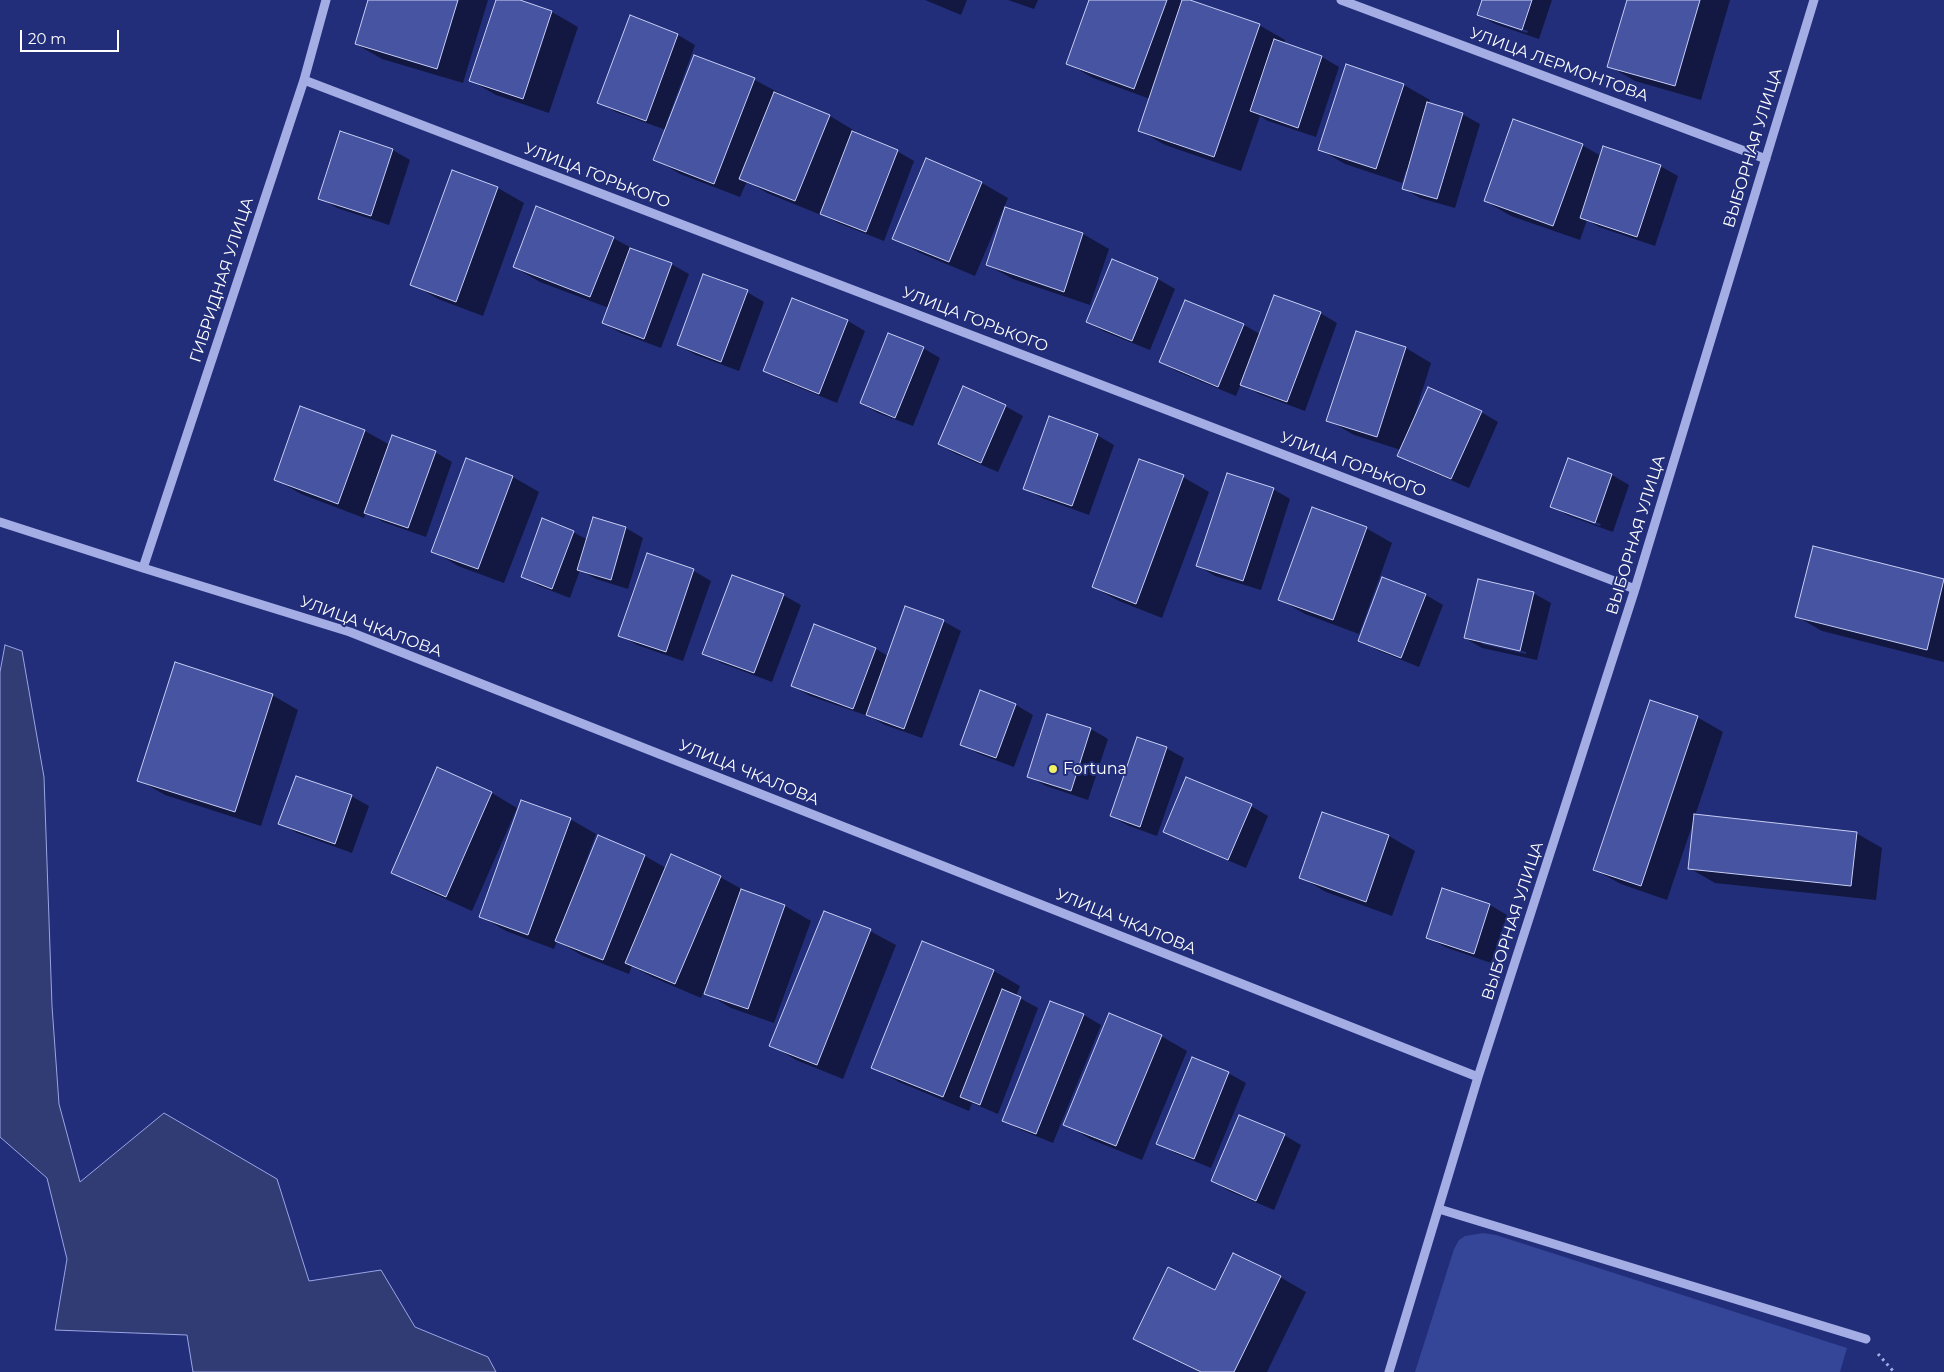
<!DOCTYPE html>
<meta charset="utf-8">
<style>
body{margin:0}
#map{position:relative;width:1944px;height:1372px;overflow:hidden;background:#222e7a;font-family:Montserrat,sans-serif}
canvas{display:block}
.scale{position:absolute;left:20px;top:30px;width:99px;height:22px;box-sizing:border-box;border:2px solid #fff;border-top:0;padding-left:6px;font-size:15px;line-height:18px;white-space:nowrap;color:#fff;-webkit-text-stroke:4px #222e7a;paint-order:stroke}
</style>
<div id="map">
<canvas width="1944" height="1372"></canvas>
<div class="scale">20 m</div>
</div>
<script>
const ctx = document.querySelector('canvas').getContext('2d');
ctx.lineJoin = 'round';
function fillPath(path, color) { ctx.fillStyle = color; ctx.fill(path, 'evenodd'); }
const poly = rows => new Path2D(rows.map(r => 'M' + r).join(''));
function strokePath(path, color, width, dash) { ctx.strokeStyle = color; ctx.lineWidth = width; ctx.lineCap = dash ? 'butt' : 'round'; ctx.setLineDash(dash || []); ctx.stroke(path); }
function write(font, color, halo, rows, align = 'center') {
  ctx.font = font + ' Montserrat,sans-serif'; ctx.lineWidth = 4; ctx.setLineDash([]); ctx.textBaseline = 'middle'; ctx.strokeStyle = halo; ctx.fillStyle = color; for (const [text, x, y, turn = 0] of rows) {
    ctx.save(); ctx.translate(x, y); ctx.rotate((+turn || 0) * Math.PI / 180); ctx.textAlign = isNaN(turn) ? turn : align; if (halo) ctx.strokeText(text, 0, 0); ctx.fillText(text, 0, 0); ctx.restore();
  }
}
const green = poly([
 [1483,1233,1496,1235,1847,1348,1840,1372,1415,1372,1454,1249,1459,1240,1465,1236]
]);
const water = poly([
 [5,645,22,651,44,777,52,1006,59,1104,80,1182,164,1113,277,1179,309,1281,381,1270,415,1327,488,1357,496,1372,193,1372,187,1335,55,1330,67,1259,47,1178,0,1137,0,672,5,645]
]);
const shadow = poly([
 [369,0,488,0,463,83,382,59,356,44],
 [497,0,517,0,552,12,578,27,549,113,496,95,470,80],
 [925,0,967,0,961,15],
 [1008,0,1038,0,1034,9],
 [1090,0,1180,0,1183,2,1187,0,1259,25,1285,40,1284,44,1322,57,1339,67,1316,137,1268,121,1260,116,1241,171,1165,145,1139,130,1150,99,1093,78,1067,63],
 [1483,0,1552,0,1539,39,1495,24,1478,14],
 [1495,20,1528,31,1527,33,1495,22],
 [1628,0,1730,0,1701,100,1635,81,1609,66],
 [630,17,678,35,695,45,666,124,668,125,695,56,755,80,781,94,780,96,830,116,855,131,854,134,897,151,914,161,884,241,838,223,822,214,821,215,767,193,747,181,740,197,680,174,655,159,666,130,616,112,599,102],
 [1347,66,1404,85,1430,100,1428,104,1462,114,1480,124,1455,208,1420,198,1403,188,1408,171,1406,170,1402,183,1345,164,1319,149],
 [341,133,393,150,410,160,389,225,337,208,320,198],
 [1582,145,1601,156,1660,166,1678,176,1655,246,1599,227,1587,220,1580,240,1511,216,1485,201],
 [926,160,982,183,1008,198,975,276,920,253,894,238],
 [452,172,498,188,524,203,483,316,438,299,412,284],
 [1006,209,1083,234,1109,249,1090,305,1013,279,987,265],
 [613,238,639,252,671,264,689,274,661,348,621,333,603,323,609,308,540,282,514,267],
 [1112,261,1158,279,1175,289,1150,350,1105,332,1087,322],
 [747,292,764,302,739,371,696,355,678,345],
 [792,299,848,321,865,331,837,403,781,380,764,370],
 [1185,301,1244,325,1260,334,1320,313,1337,323,1305,411,1259,394,1241,384,1236,396,1178,372,1161,362],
 [1356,333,1406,348,1431,363,1414,417,1481,412,1498,422,1469,488,1416,465,1399,455,1401,450,1354,435,1328,420],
 [923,348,940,358,913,426,878,413,861,403],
 [1005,406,1023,416,998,472,956,454,939,444],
 [365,431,390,445,435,452,452,462,426,537,383,522,366,512,364,518,301,494,275,479],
 [1097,435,1114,445,1089,515,1042,498,1025,488],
 [466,460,513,477,539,492,504,583,458,566,433,551],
 [1568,460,1612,475,1629,485,1613,532,1569,516,1552,506],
 [1569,512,1601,524,1600,526,1569,515],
 [1183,477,1209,492,1162,618,1119,601,1093,587],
 [1273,489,1290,499,1261,590,1215,576,1198,566],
 [594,518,626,528,643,538,628,589,596,579,580,570,570,598,539,586,522,576,573,532,588,540],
 [1366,528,1392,543,1359,634,1305,614,1279,599],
 [1814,548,1944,580,1944,662,1822,631,1796,616],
 [647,555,694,571,711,581,683,661,637,645,620,635],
 [1383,579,1426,595,1443,605,1419,667,1377,650,1360,640],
 [1533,593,1551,603,1537,660,1482,648,1465,638],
 [1482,641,1526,652,1526,654,1482,644],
 [783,595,801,605,772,682,721,663,704,653],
 [943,621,961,631,922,738,885,725,871,717,810,696,793,686,815,626,876,649,888,656],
 [981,692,1016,705,1033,715,1014,767,979,754,961,744],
 [272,695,298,710,261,826,165,795,139,780],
 [1697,717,1723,732,1695,816,1856,833,1882,848,1876,900,1715,883,1689,868,1693,823,1667,900,1621,884,1595,870],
 [1091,729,1108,739,1088,800,1046,786,1028,776],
 [1166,748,1184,758,1157,836,1129,826,1111,816],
 [492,793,517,808,472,911,419,887,393,872],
 [351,796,369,806,352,853,297,833,280,823],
 [1251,806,1268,816,1246,868,1182,841,1164,831],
 [1323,813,1389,836,1415,851,1392,916,1326,892,1300,877],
 [570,819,596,834,583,869,585,869,599,837,645,856,666,868,720,877,747,892,785,906,811,921,774,1023,731,1008,706,993,708,988,706,987,701,998,652,977,632,966,629,974,583,956,557,941,554,949,506,931,480,916],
 [1443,890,1490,905,1507,915,1491,963,1445,947,1427,937],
 [824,912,870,931,896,945,843,1079,796,1060,771,1045],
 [923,942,994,971,1020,986,1016,996,1038,1008,998,1114,972,1103,969,1111,899,1082,873,1067],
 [1051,1002,1084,1015,1101,1025,1053,1143,1021,1130,1003,1120],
 [1161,1036,1187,1051,1142,1160,1090,1139,1065,1124],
 [1228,1073,1246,1083,1211,1168,1175,1153,1158,1143],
 [1284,1135,1301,1145,1274,1210,1229,1191,1212,1181],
 [1280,1277,1306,1292,1267,1372,1199,1372,1135,1338]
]);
const building = poly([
 [368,0,458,0,437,69,355,44,368,0],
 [496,0,520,0,552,11,523,99,469,81,496,0],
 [1089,0,1167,0,1134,89,1066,64,1089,0],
 [1182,0,1190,0,1260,24,1214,157,1138,131,1182,0],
 [1482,0,1532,0,1522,30,1477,15,1482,0],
 [1627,0,1700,0,1675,86,1607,67,1627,0],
 [630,15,678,34,646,121,597,103,630,15],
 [1274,39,1322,56,1298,128,1250,111,1274,39],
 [694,55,755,78,714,184,653,160,694,55],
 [1346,64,1404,84,1376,169,1318,150,1346,64],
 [774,92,830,115,795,201,739,179,774,92],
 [1427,102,1463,113,1437,199,1402,189,1427,102],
 [1513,119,1583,144,1553,226,1484,201,1513,119],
 [340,131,393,149,371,216,318,199,340,131],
 [852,131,898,150,866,232,820,214,852,131],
 [1603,146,1661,165,1637,237,1580,218,1603,146],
 [926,158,982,182,949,262,892,239,926,158],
 [452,170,498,187,456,302,410,285,452,170],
 [536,206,614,237,590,297,513,267,536,206],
 [1005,207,1083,233,1064,292,986,265,1005,207],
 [630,248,672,263,644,339,602,323,630,248],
 [1112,259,1158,278,1132,341,1086,322,1112,259],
 [703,274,748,290,721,362,677,345,703,274],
 [1274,295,1321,312,1287,402,1240,385,1274,295],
 [792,298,848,320,819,394,763,371,792,298],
 [1185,300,1244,324,1218,387,1159,362,1185,300],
 [1356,331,1406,347,1377,437,1326,421,1356,331],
 [888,333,924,347,895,418,860,403,888,333],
 [963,386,1006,405,981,463,938,444,963,386],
 [1428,387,1482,411,1451,479,1397,456,1428,387],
 [300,406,365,430,338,504,274,480,300,406],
 [1049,416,1098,434,1072,506,1023,489,1049,416],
 [392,435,436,451,408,528,364,513,392,435],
 [466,458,513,476,478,569,431,552,466,458],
 [1568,458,1612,474,1595,523,1550,507,1568,458],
 [1139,459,1184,475,1136,604,1092,587,1139,459],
 [1227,473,1274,488,1243,581,1196,566,1227,473],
 [1312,507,1367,527,1333,620,1278,600,1312,507],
 [593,517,626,527,611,580,577,570,593,517],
 [542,518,574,531,552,589,521,577,542,518],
 [1813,546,1944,579,1927,650,1795,617,1813,546],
 [647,553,694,569,666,652,618,636,647,553],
 [732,575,784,594,754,673,702,654,732,575],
 [1382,577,1426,594,1401,658,1358,641,1382,577],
 [1478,579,1534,592,1520,651,1464,638,1478,579],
 [905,606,944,620,904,729,866,715,905,606],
 [814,624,876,648,853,709,791,686,814,624],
 [175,662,273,694,235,812,137,781,175,662],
 [980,690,1016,704,996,758,960,745,980,690],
 [1650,700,1698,716,1641,886,1593,870,1650,700],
 [1047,714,1091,728,1071,791,1027,777,1047,714],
 [1137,737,1167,747,1140,827,1110,816,1137,737],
 [437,767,492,792,446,897,391,873,437,767],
 [296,776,352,795,335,844,278,824,296,776],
 [1186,777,1252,804,1228,860,1163,832,1186,777],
 [521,800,571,818,528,935,479,917,521,800],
 [1322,812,1389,835,1366,902,1299,878,1322,812],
 [1694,814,1857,832,1851,886,1688,869,1694,814],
 [598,835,645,855,603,960,555,941,598,835],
 [671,854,721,876,675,984,625,963,671,854],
 [1442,888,1490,904,1474,954,1426,938,1442,888],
 [741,889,785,905,748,1009,704,994,741,889],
 [824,911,871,929,817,1065,769,1046,824,911],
 [922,941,994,970,943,1097,871,1068,922,941],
 [1002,989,1021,997,980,1105,960,1097,1002,989],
 [1050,1001,1084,1014,1036,1134,1002,1121,1050,1001],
 [1109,1013,1162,1035,1116,1146,1063,1125,1109,1013],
 [1192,1057,1229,1072,1194,1159,1156,1144,1192,1057],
 [1239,1115,1285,1134,1256,1201,1211,1181,1239,1115],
 [1233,1253,1281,1276,1234,1372,1201,1372,1133,1339,1168,1267,1215,1290,1233,1253]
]);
const path = poly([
 [1878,1354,1894,1372]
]);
const minor = poly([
 [1341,0,1766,159],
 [304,80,1635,589],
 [0,522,143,568,350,632,1478,1077],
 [143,568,304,80,326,0],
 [1439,1209,1866,1339],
 [1389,1372,1478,1077,1635,589,1814,0]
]);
const markers = [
 [1053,769,5,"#f1f166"]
];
const streetNames = [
 ["УЛИЦА ЛЕРМОНТОВА",1559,65,20],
 ["ВЫБОРНАЯ УЛИЦА",1753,148,-73],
 ["УЛИЦА ГОРЬКОГО",597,176,21],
 ["ГИБРИДНАЯ УЛИЦА",222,280,-72],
 ["УЛИЦА ГОРЬКОГО",975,320,21],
 ["УЛИЦА ГОРЬКОГО",1353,465,21],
 ["ВЫБОРНАЯ УЛИЦА",1636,535,-73],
 ["УЛИЦА ЧКАЛОВА",371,627,20],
 ["УЛИЦА ЧКАЛОВА",749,773,22],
 ["ВЫБОРНАЯ УЛИЦА",1513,921,-72],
 ["УЛИЦА ЧКАЛОВА",1126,922,22]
];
const poiNames = [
 ["Fortuna",1063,769]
];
fillPath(green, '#354598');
fillPath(water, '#323c74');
strokePath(water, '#98a5e6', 1);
fillPath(shadow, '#0007');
fillPath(building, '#4654a2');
strokePath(building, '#c7cef4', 1);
strokePath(path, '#a4aee5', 3, [2.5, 4]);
strokePath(minor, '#a4aee5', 9);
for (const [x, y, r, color] of markers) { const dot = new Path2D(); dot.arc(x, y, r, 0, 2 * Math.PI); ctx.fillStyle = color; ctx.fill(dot); strokePath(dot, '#222e7a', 2); }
write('16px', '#fff', '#222e7a', streetNames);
write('16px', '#fff', '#222e7a', poiNames, 'left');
</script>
